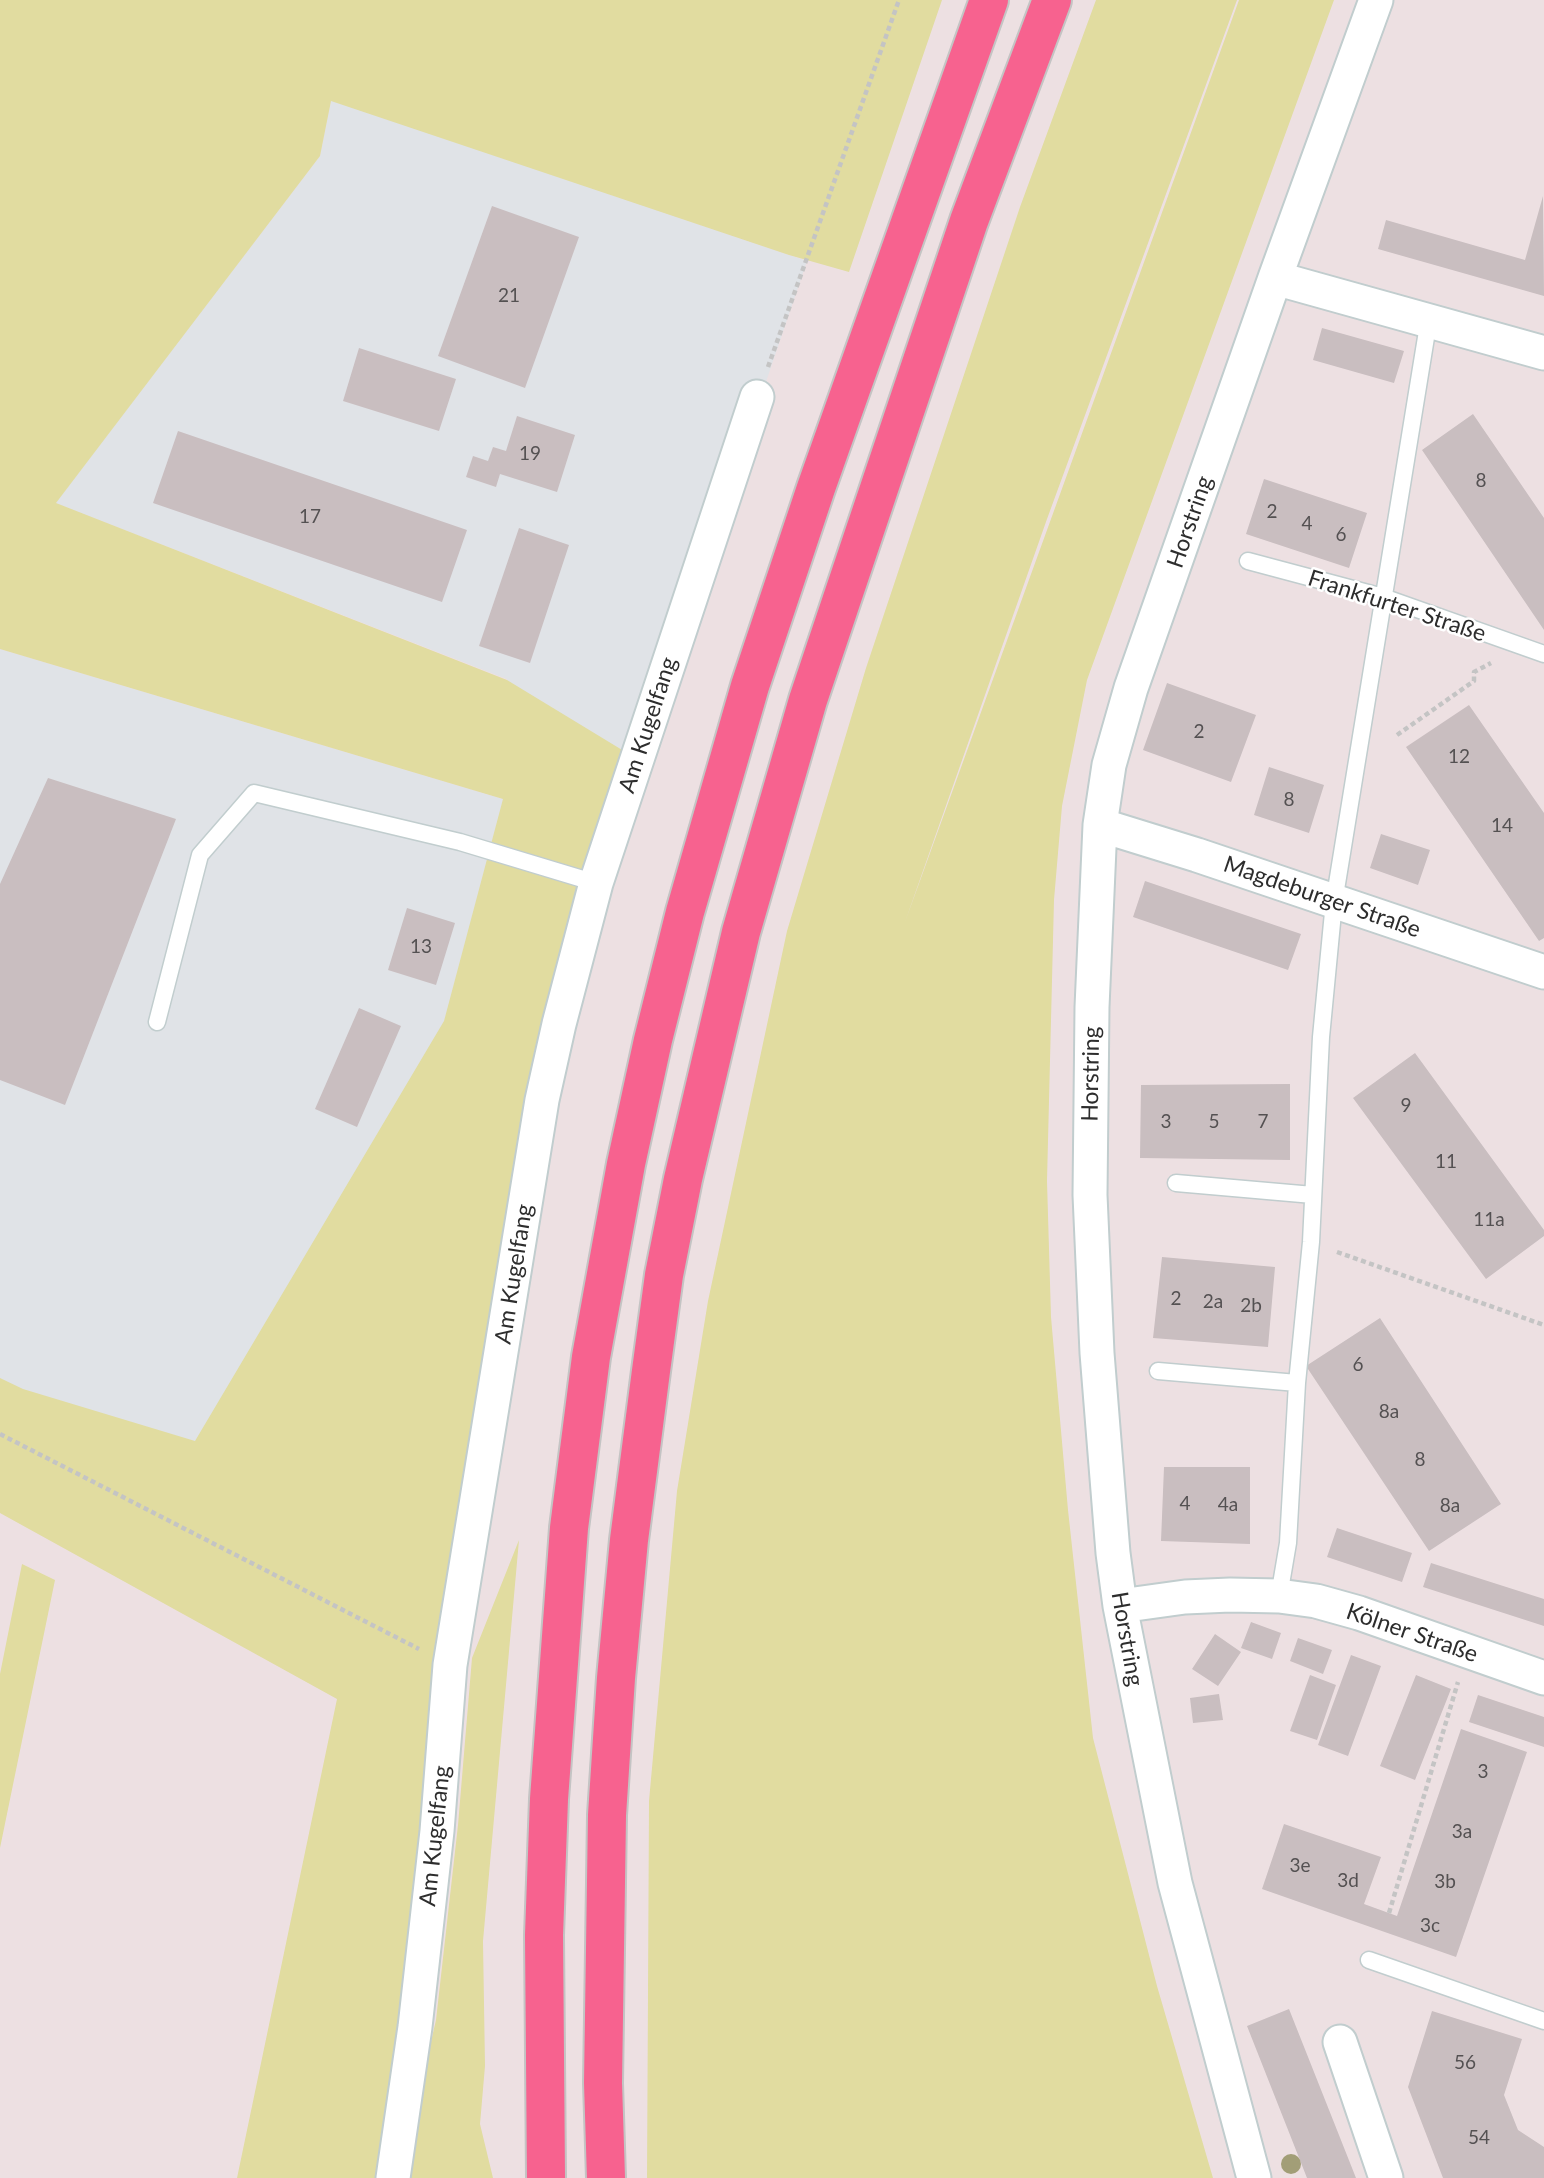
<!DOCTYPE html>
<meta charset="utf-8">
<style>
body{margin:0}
canvas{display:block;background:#ede0e2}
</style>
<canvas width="1544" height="2178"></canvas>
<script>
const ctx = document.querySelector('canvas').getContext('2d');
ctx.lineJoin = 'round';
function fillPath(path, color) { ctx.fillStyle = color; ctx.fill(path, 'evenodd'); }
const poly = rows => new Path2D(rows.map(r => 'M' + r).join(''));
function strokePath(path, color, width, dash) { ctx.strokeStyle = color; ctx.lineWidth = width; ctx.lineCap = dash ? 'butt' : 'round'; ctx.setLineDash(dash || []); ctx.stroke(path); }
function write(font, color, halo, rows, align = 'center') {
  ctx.font = font + ' Lato,sans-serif'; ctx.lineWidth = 5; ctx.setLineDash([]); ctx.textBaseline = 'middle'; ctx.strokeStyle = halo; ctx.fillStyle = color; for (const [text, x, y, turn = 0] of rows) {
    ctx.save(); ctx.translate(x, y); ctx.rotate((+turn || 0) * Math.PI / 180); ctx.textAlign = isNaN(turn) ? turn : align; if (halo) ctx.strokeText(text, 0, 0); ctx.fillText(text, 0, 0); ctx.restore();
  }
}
const industrial = poly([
 [331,100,807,261,596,883,450,1665,0,1434,0,649,503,799,507,679,55,503,320,156]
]);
const green = poly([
 [0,0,942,0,849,272,789,255,331,101,320,156,56,503,507,680,637,759,559,1024,393,2178,237,2178,337,1699,0,1513,0,1378,23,1389,195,1441,444,1021,503,799,0,649],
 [1096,0,1237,0,1047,519,905,922,1239,0,1334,0,1087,680,1062,806,1054,900,1047,1181,1051,1317,1068,1510,1093,1738,1157,1986,1213,2178,647,2178,649,1801,677,1491,708,1301,787,931,866,668,1020,207],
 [519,1540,483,1941,485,2066,480,2124,493,2178,407,2178,424,2072,436,2020,458,1825,472,1658],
 [22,1564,55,1580,0,1848,0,1674]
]);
const building = poly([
 [1543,196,1544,296,1378,249,1386,220,1525,260],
 [492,206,579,237,525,388,438,356],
 [1322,328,1404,351,1394,383,1313,360],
 [359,348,456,379,439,431,343,401],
 [1473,414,1544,518,1544,630,1422,450],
 [517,416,575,435,557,492,500,474,496,487,466,477,473,456,488,461,493,447,506,451],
 [178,431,467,530,442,602,153,503],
 [1264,479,1367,513,1349,568,1246,534],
 [519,528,569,545,530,663,479,646],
 [1167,683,1256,715,1231,782,1143,750],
 [1469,705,1544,813,1544,938,1539,941,1406,747],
 [1269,767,1324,785,1309,833,1254,815],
 [48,778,176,819,65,1105,0,1080,0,884],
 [1381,834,1430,850,1418,885,1370,868],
 [1145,881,1301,934,1288,970,1133,917],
 [407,908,455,923,436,985,388,970],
 [359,1008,401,1026,357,1127,315,1109],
 [1415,1053,1544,1230,1544,1236,1486,1279,1353,1098],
 [1290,1084,1290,1160,1140,1158,1141,1085],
 [1162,1257,1275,1267,1268,1347,1153,1338],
 [1380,1318,1501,1504,1429,1551,1306,1366],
 [1164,1467,1250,1467,1250,1544,1161,1541],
 [1337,1528,1412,1553,1402,1582,1327,1557],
 [1431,1563,1544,1599,1544,1626,1423,1587],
 [1251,1622,1281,1633,1272,1659,1241,1648],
 [1215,1634,1241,1652,1218,1686,1192,1669],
 [1298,1638,1332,1650,1323,1674,1290,1661],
 [1351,1655,1381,1666,1348,1756,1318,1745],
 [1310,1675,1336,1685,1317,1740,1290,1731],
 [1416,1675,1451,1689,1415,1780,1380,1766],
 [1219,1694,1223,1720,1193,1723,1190,1698],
 [1478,1695,1544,1717,1544,1747,1469,1722],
 [1461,1729,1527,1752,1456,1957,1262,1889,1284,1824,1381,1857,1364,1904,1397,1916],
 [1289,2009,1356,2178,1307,2178,1247,2026],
 [1432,2011,1522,2039,1504,2095,1518,2130,1544,2147,1544,2178,1443,2178,1408,2087]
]);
const path = poly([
 [768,367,899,0],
 [1397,735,1474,681,1474,672,1491,663],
 [1337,1252,1544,1325],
 [0,1434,419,1649],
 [1389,1913,1458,1682]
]);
const lane = poly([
 [1248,561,1383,597,1544,654],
 [157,1022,200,855,254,793,460,842,596,883],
 [1176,1183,1313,1195],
 [1158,1371,1297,1383],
 [1279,1596,1288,1543,1297,1383,1311,1242,1321,1037,1334,902,1429,319],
 [1369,1960,1544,2021]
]);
const street = poly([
 [1275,278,1544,353],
 [1100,825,1197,855,1544,972],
 [1120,1606,1185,1597,1230,1595,1279,1596,1316,1601,1359,1613,1544,1678],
 [1340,2042,1386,2178],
 [393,2178,415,2027,437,1831,450,1665,542,1100,559,1024,596,883,757,397],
 [1254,2178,1175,1883,1120,1606,1113,1553,1097,1353,1090,1195,1092,1007,1100,825,1109,765,1131,688,1275,278,1376,0]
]);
const highway = poly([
 [546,2178,544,1935,549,1799,569,1528,591,1357,626,1164,653,1040,685,912,750,686,816,488,989,0],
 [606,2178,603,2083,607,1815,616,1678,629,1540,651,1371,664,1275,683,1179,741,932,808,700,969,221,1052,0]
]);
const trees = [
 [1291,2164]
];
const numberNames = [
 ["21",509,296],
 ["19",530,454],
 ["8",1481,481],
 ["2",1272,512],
 ["17",310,517],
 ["4",1307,524],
 ["6",1341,535],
 ["2",1199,732],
 ["12",1459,757],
 ["8",1289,800],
 ["14",1502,826],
 ["13",421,947],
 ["9",1406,1106],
 ["3",1166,1122],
 ["5",1214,1122],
 ["7",1263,1122],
 ["11",1446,1162],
 ["11a",1489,1220],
 ["2",1176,1299],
 ["2a",1213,1302],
 ["2b",1251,1306],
 ["6",1358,1365],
 ["8a",1389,1412],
 ["8",1420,1460],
 ["4",1185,1504],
 ["4a",1228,1505],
 ["8a",1450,1506],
 ["3",1483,1772],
 ["3a",1462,1832],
 ["3e",1300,1866],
 ["3d",1348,1881],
 ["3b",1445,1882],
 ["3c",1430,1926],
 ["56",1465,2063],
 ["54",1479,2138]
];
const streetNames = [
 ["Horstring",1190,522,-71],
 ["Frankfurter Straße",1397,606,18],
 ["Am Kugelfang",648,725,-72],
 ["Magdeburger Straße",1322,897,19],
 ["Horstring",1091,1074,-89],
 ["Am Kugelfang",514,1274,-81],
 ["Kölner Straße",1412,1633,19],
 ["Horstring",1127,1639,80],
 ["Am Kugelfang",435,1836,-84]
];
fillPath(industrial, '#e0e3e7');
fillPath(green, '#e1dca0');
fillPath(building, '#c9bec0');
strokePath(lane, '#c1cdce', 19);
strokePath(street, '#c1cdce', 37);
strokePath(highway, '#c4c4c4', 42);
strokePath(path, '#c4c4c4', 4.5, [5, 3.5]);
strokePath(lane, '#fff', 16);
strokePath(street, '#fff', 33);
strokePath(highway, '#f7628f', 38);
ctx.fillStyle = '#a29e77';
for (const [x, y] of trees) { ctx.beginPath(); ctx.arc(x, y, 10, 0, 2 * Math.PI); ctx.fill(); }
write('19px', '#545152', null, numberNames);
write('23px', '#2d2d2d', '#fff', streetNames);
</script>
